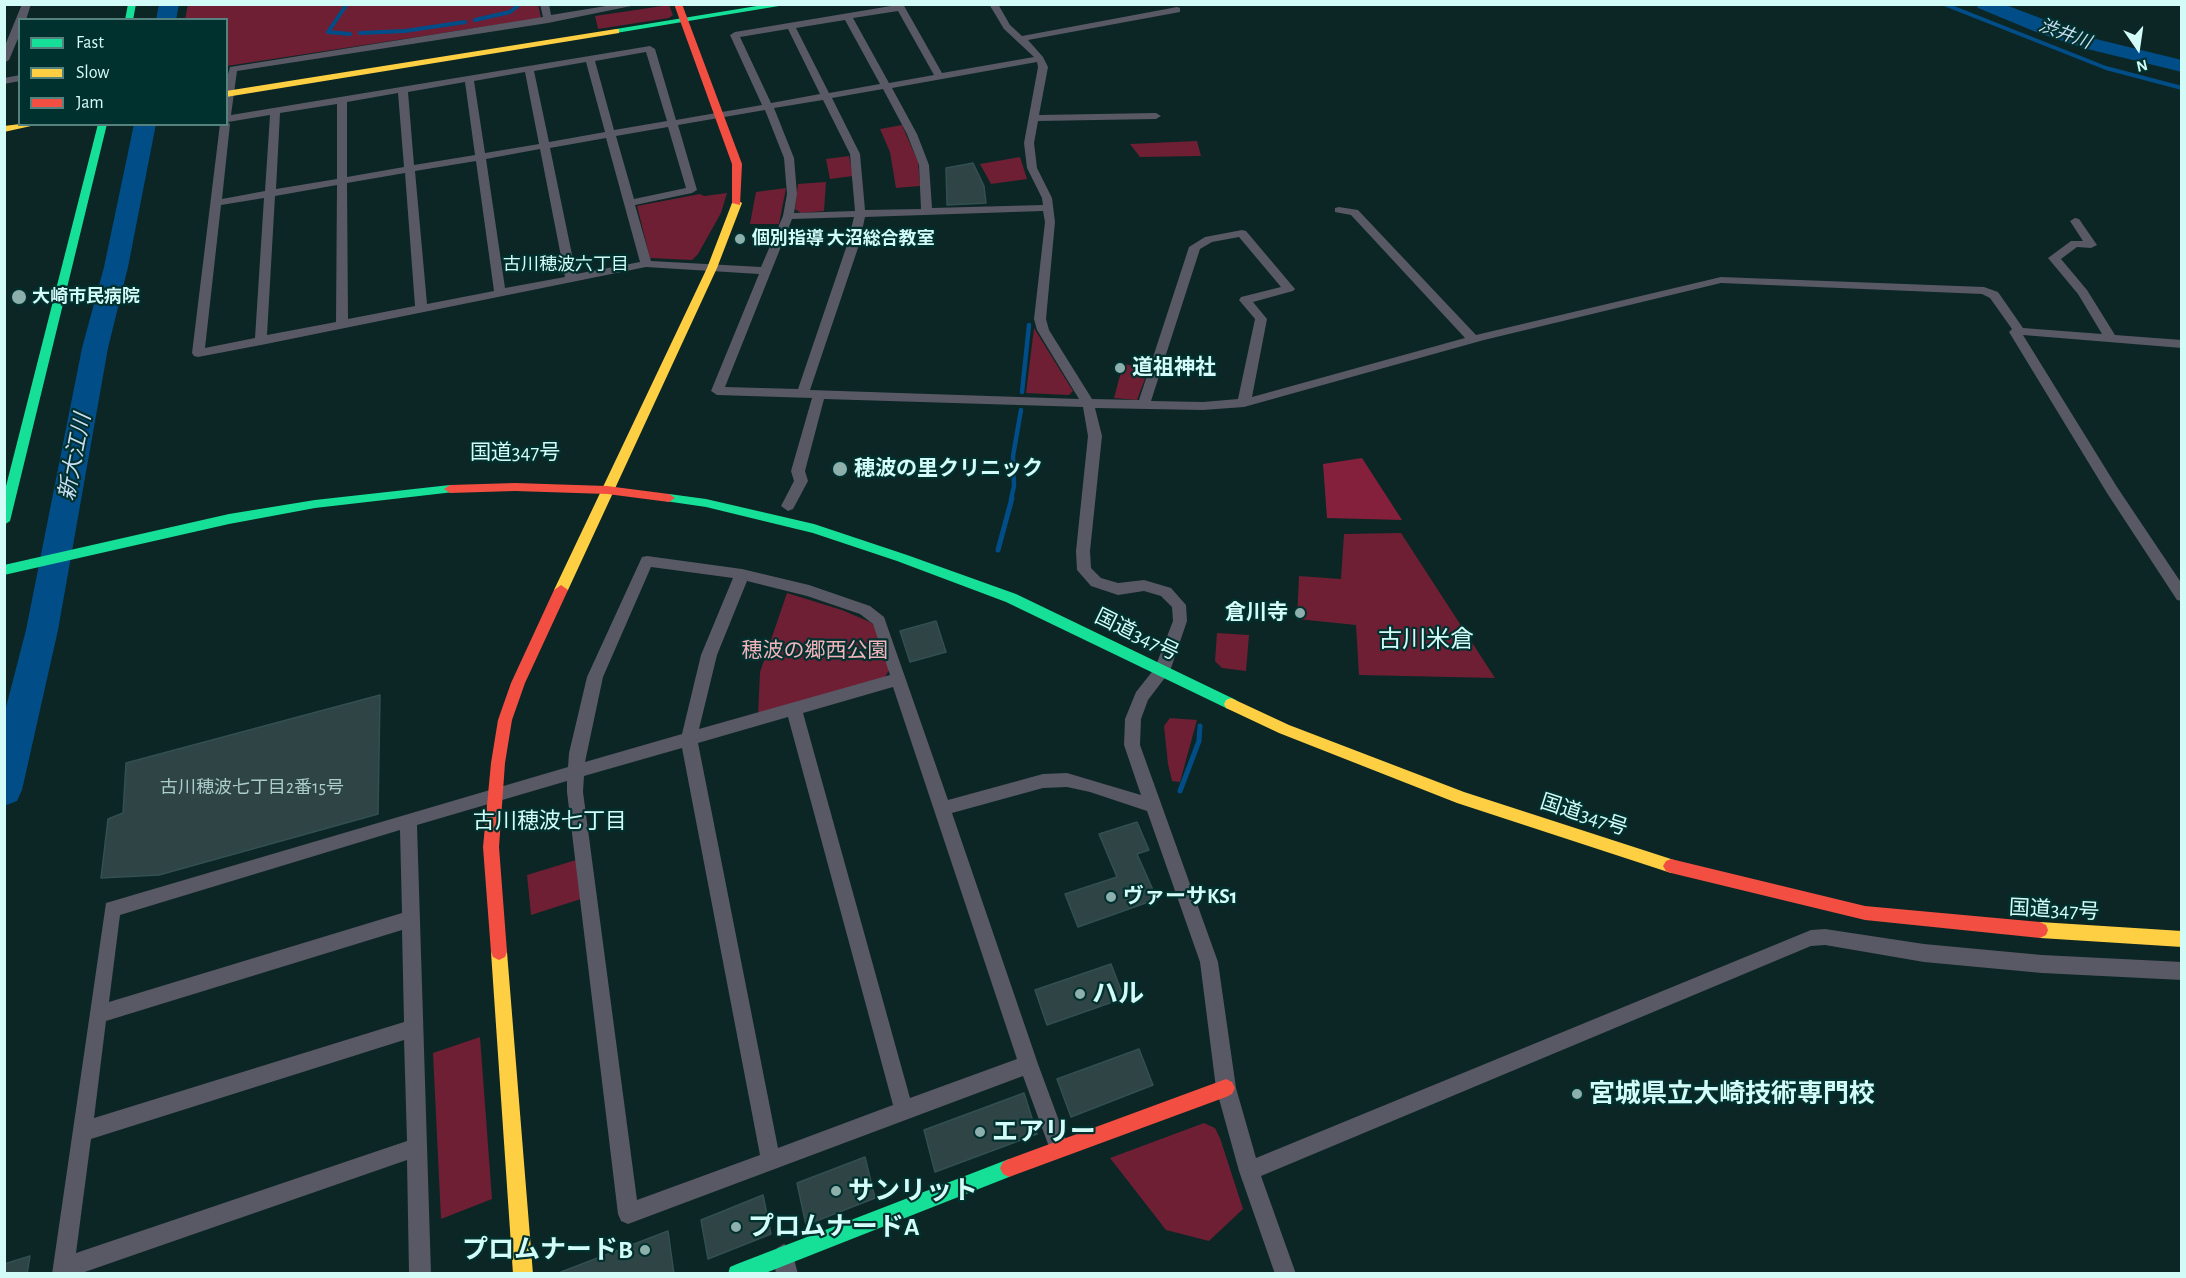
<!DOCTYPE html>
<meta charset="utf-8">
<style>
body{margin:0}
#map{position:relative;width:2186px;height:1278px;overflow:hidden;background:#0b2624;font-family:"Alegreya Sans",sans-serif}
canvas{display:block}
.frame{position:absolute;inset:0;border:6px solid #d3fbf7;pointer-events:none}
.legend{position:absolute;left:18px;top:18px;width:210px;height:108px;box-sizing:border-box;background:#00312f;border:2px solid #54827f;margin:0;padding:8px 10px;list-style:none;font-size:18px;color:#d3fbf7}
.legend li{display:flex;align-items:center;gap:12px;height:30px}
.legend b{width:30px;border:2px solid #54827f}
.north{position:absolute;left:2108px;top:18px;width:60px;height:60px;-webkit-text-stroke:4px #00312f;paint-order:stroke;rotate:167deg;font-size:16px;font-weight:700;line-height:24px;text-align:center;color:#d3fbf7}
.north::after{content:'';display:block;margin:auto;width:21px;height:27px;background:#d3fbf7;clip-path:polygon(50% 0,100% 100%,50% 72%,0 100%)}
</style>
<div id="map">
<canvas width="2186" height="1278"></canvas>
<div class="frame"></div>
<ul class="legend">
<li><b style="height:8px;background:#16e098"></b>Fast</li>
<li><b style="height:8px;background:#ffcf43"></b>Slow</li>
<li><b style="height:8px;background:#f24e42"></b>Jam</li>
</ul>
<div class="north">N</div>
</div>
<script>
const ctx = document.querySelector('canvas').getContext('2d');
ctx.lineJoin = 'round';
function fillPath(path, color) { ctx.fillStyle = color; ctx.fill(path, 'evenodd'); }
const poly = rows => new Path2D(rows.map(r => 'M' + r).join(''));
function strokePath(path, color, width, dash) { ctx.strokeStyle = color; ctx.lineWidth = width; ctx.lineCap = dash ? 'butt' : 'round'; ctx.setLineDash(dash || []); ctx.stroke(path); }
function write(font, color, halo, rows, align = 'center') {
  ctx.font = font + ' "Alegreya Sans","Noto Sans JP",sans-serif'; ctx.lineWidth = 4.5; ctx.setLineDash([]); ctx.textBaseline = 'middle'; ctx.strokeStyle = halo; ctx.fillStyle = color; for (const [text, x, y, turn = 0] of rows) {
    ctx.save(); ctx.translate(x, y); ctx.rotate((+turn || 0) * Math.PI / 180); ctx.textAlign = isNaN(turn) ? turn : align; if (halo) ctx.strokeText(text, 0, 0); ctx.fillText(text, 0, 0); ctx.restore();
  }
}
const green = poly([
 [188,4,538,4,541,18,227,66,226,20,185,20],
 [669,5,673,15,669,18,598,29,595,16],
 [902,125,918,162,920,186,896,188,890,152,880,129],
 [1197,141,1201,156,1140,157,1130,144],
 [849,156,853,176,830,179,826,159],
 [1020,157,1027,179,991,184,980,164],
 [826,182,824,211,801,213,795,209,798,184],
 [786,188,779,224,750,224,756,192],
 [727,193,721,213,698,254,692,260,650,258,637,206,700,194,704,196],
 [1034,328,1073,391,1069,395,1026,393],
 [1123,364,1149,368,1137,400,1114,398],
 [1401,533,1495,678,1359,675,1356,625,1297,619,1299,576,1341,579,1344,534],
 [787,593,842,610,870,622,878,629,891,667,883,680,758,716,760,672],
 [1217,633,1249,635,1246,671,1222,668,1215,661],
 [1170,718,1197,720,1180,782,1172,781,1168,764,1164,726],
 [576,860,581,899,531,915,527,875],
 [480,1037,492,1199,441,1219,433,1053],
 [1204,1123,1215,1128,1220,1138,1243,1209,1209,1241,1166,1230,1110,1158]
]);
const forest = poly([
 [1362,458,1402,520,1327,518,1323,464]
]);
const streamFar2 = poly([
 [347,4,328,32,350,34],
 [1944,4,2106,68,2182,88],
 [475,20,510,12,520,4],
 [360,33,405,31,465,22]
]);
const streamFar1 = poly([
 [1022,392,1029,325],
 [1011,499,1014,486,1013,456,1021,410]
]);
const stream = poly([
 [998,550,1012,498],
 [1180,791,1199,741,1200,726]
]);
const river = poly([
 [159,4,179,4,176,20,156,20,159,4],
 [1976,4,2003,4,2096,39,2182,60,2182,72,2083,48,2036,32,1978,8,1976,4],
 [134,124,156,124,128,267,108,348,58,630,22,790,17,801,4,806,4,715,26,630,82,348,104,267,134,124]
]);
const building = poly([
 [973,163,984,186,986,203,947,205,946,168,973,163],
 [936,621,946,652,910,662,900,631,936,621],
 [380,695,378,814,159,875,101,878,108,819,123,813,126,763,380,695],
 [1137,822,1149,850,1137,854,1157,899,1078,927,1065,894,1117,877,1099,834,1137,822],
 [1111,964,1124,998,1047,1025,1035,990,1111,964],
 [1139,1049,1153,1085,1071,1117,1057,1079,1139,1049],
 [1024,1093,1037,1134,935,1172,924,1130,1024,1093],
 [865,1157,875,1198,806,1225,797,1183,865,1157],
 [763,1195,771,1234,708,1259,701,1220,763,1195],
 [668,1231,674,1274,561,1274,561,1272,668,1231],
 [30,1256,27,1274,4,1274,4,1264,30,1256]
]);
const street = poly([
 [22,4,31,4,26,20,20,20,20,34,9,60,4,63,4,48,22,4],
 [540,4,549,4,551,15,618,4,641,4,548,23,237,71,231,115,650,46,655,49,676,120,762,105,730,35,735,32,903,4,942,73,1034,57,1004,29,989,4,998,4,1010,25,1022,36,1177,7,1180,8,1180,12,1028,40,1043,57,1048,67,1039,115,1156,113,1161,116,1156,119,1038,121,1034,143,1037,168,1052,198,1055,222,1046,319,1049,330,1092,399,1139,400,1189,247,1205,237,1242,230,1246,231,1295,289,1293,291,1253,302,1267,319,1252,397,1465,338,1351,215,1335,212,1335,208,1339,207,1358,210,1476,335,1721,277,1984,287,1998,292,2023,328,2102,334,2078,294,2048,258,2071,241,2083,241,2070,221,2075,218,2079,219,2097,245,2091,248,2077,247,2061,259,2087,290,2115,335,2182,340,2182,348,2023,335,2117,487,2182,584,2182,601,2177,600,2107,493,2009,332,2012,329,1990,298,1982,294,1721,283,1484,340,1244,407,1203,410,1095,408,1102,436,1090,551,1091,568,1101,578,1118,583,1144,580,1171,588,1186,605,1187,621,1170,671,1148,700,1141,719,1140,745,1218,962,1236,1088,1256,1158,1811,930,1825,929,1924,944,2042,955,2182,962,2182,980,2042,973,1924,962,1825,945,1811,946,1261,1176,1296,1274,1275,1274,1239,1171,1216,1088,1200,962,1147,811,1090,792,1067,787,1043,788,952,813,1038,1064,1069,1148,1066,1155,1059,1158,1052,1155,1023,1076,628,1224,621,1221,618,1214,567,792,567,781,417,825,431,1274,409,1274,407,1160,79,1274,52,1274,106,903,568,767,569,753,587,677,642,557,647,556,742,569,809,585,870,606,884,617,948,800,1043,774,1067,773,1141,795,1124,745,1125,719,1136,692,1155,668,1173,621,1172,607,1161,596,1144,591,1118,595,1091,586,1077,570,1076,551,1088,436,1083,407,824,399,805,471,808,481,793,509,788,511,781,506,794,481,791,471,812,398,717,395,711,391,759,274,646,267,261,345,198,357,194,356,192,353,220,124,226,124,226,81,230,67,543,17,540,4],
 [898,11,934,75,889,83,853,18,898,11],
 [845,20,880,84,829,93,796,28,845,20],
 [788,29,820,94,771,103,740,37,788,29],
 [646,52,667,121,614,130,595,61,646,52],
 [586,62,605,132,549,142,534,71,586,62],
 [1037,62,1038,67,1024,143,1027,168,1042,198,1043,205,932,208,929,165,917,134,892,88,1037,62],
 [525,72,539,144,485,153,474,81,525,72],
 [465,82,475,155,414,165,408,92,465,82],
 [883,89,907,134,919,165,921,209,865,210,860,154,832,98,883,89],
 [398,93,404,167,347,177,347,102,398,93],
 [823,100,850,154,855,211,794,213,797,194,794,158,774,108,823,100],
 [337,104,337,179,276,189,280,113,337,104],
 [765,110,784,158,787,194,783,216,761,267,651,261,635,205,692,193,697,190,678,125,765,110],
 [270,115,265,191,222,199,230,124,228,122,270,115],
 [668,127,686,188,634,199,616,136,668,127],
 [606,138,640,262,576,274,550,148,606,138],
 [540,149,565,277,505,288,486,159,540,149],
 [476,161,494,291,427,304,415,171,476,161],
 [405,173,415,306,348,319,347,183,405,173],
 [337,185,336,322,267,335,275,196,337,185],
 [264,198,255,338,205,348,221,205,264,198],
 [1043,211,1045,222,1034,319,1037,330,1079,399,810,390,859,245,865,217,1043,211],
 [854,217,847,245,798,389,725,387,792,219,854,217],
 [1239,237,1281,287,1241,297,1239,300,1255,319,1238,399,1203,402,1151,401,1200,249,1212,242,1239,237],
 [651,567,733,578,701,655,682,734,585,762,603,677,651,567],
 [747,581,807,596,860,614,873,624,890,675,699,729,717,655,747,581],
 [893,687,1017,1059,910,1098,803,713,893,687],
 [788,717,893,1105,778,1148,698,743,788,717],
 [682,748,760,1155,637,1200,583,792,584,776,682,748],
 [400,830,402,913,109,1002,120,915,400,830],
 [402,930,404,1022,94,1118,106,1021,402,930],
 [404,1040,407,1141,76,1253,91,1139,404,1040],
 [20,75,20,81,4,84,4,78,20,75],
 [784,1244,791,1248,798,1274,776,1274,773,1255,777,1248,784,1244]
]);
const fast = poly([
 [128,4,136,4,133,20,125,20,128,4],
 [769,4,791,4,616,33,612,31,616,29,769,4],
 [98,124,107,124,10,521,4,525,4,494,98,124],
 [450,485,454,486,456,489,454,492,315,508,229,524,4,575,4,565,229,514,315,500,450,485],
 [669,494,706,499,814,524,907,555,1016,594,1236,700,1238,704,1236,708,1231,710,1226,708,1006,602,897,561,813,533,706,507,665,501,663,498,669,494],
 [1009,1159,1015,1162,1018,1168,1015,1174,1009,1177,763,1274,728,1274,730,1267,737,1264,1009,1159]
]);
const slow = poly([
 [616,29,619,29,619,33,226,97,226,91,616,29],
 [20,124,40,124,4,132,4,126,20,124],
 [737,200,742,203,717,268,568,590,561,595,556,594,554,590,707,268,732,203,737,200],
 [1231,698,1289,725,1464,792,1671,859,1676,861,1679,866,1676,871,1671,873,1457,803,1279,733,1226,708,1224,704,1226,700,1231,698],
 [2040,922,2182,931,2182,947,2040,938,2034,935,2032,930,2034,925,2040,922],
 [499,944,505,947,507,952,533,1274,513,1274,491,952,493,947,499,944]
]);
const jam = poly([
 [674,4,682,4,742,164,740,205,732,203,732,164,674,4],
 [515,483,607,486,669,494,675,498,669,502,607,494,515,491,450,493,444,489,450,485,515,483],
 [561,585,568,590,525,683,512,720,505,763,499,847,507,952,505,957,499,960,493,957,491,952,483,847,491,763,498,720,511,683,554,590,561,585],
 [1671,859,1865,906,2040,922,2046,925,2048,930,2046,935,2040,938,1865,920,1671,873,1666,871,1663,866,1666,861,1671,859],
 [1226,1079,1232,1082,1235,1088,1232,1094,1226,1097,1009,1177,1003,1174,1000,1168,1003,1162,1009,1159,1226,1079]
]);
const markers = [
 [740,239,6,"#8db0ad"],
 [19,297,8,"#8db0ad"],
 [1120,368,6,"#8db0ad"],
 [840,469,8,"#8db0ad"],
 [1300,613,6,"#8db0ad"],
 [1111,897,6,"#8db0ad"],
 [1080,994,6,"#8db0ad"],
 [1577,1094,6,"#8db0ad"],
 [980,1132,6,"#8db0ad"],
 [836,1191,6,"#8db0ad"],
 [736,1227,6,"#8db0ad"],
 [645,1250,6,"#8db0ad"]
];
const farWaternames = [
 ["渋井川",2065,34,20]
];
const farPoinames = [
 ["個別指導 大沼総合教室",752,239],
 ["大崎市民病院",32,297]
];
const farNeighbourhoodnames = [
 ["古川穂波六丁目",566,265]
];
const numberNames = [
 ["古川穂波七丁目2番15号",252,788]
];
const poiNames = [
 ["道祖神社",1132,368],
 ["穂波の里クリニック",854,469],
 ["倉川寺",1288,613,"right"],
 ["ヴァーサKS1",1123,897]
];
const streetNames = [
 ["国道347号",515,453],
 ["国道347号",1137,635,26],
 ["国道347号",1584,815,18],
 ["国道347号",2054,910,3]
];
const parkNames = [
 ["穂波の郷西公園",815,651]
];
const waterNames = [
 ["新大江川",75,457,-79]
];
const neighbourhoodNames = [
 ["古川穂波七丁目",550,821]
];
const quarterNames = [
 ["古川米倉",1426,640]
];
const nearPoinames = [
 ["ハル",1092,994],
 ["宮城県立大崎技術専門校",1589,1094],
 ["エアリー",992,1132],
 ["サンリット",848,1191],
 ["プロムナードA",748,1227],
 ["プロムナードB",633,1250,"right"]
];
fillPath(green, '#6e1f34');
fillPath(forest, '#84203c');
strokePath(streamFar2, '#014d87', 4);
strokePath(streamFar1, '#014d87', 4.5);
strokePath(stream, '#014d87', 5);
fillPath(river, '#014d87');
fillPath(building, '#2e4445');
strokePath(building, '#334f51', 1.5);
fillPath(street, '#595865');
fillPath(fast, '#16e098');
fillPath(slow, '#ffcf43');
fillPath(jam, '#f24e42');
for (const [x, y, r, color] of markers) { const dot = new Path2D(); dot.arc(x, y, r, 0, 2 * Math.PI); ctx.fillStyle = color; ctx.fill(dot); strokePath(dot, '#00312f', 2); }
write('italic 18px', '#c9ddf3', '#00312f', farWaternames);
write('bold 18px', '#d3fbf7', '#00312f', farPoinames, 'left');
write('18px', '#d3fbf7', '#00312f', farNeighbourhoodnames);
write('18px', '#aacdca', null, numberNames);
write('bold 21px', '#d3fbf7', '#00312f', poiNames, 'left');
write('21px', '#d3fbf7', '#00312f', streetNames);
write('21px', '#f2b3bb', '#00312f', parkNames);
write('italic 22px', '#c9ddf3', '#00312f', waterNames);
write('22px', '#d3fbf7', '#00312f', neighbourhoodNames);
write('24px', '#d3fbf7', '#00312f', quarterNames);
write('bold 26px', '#d3fbf7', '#00312f', nearPoinames, 'left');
</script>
